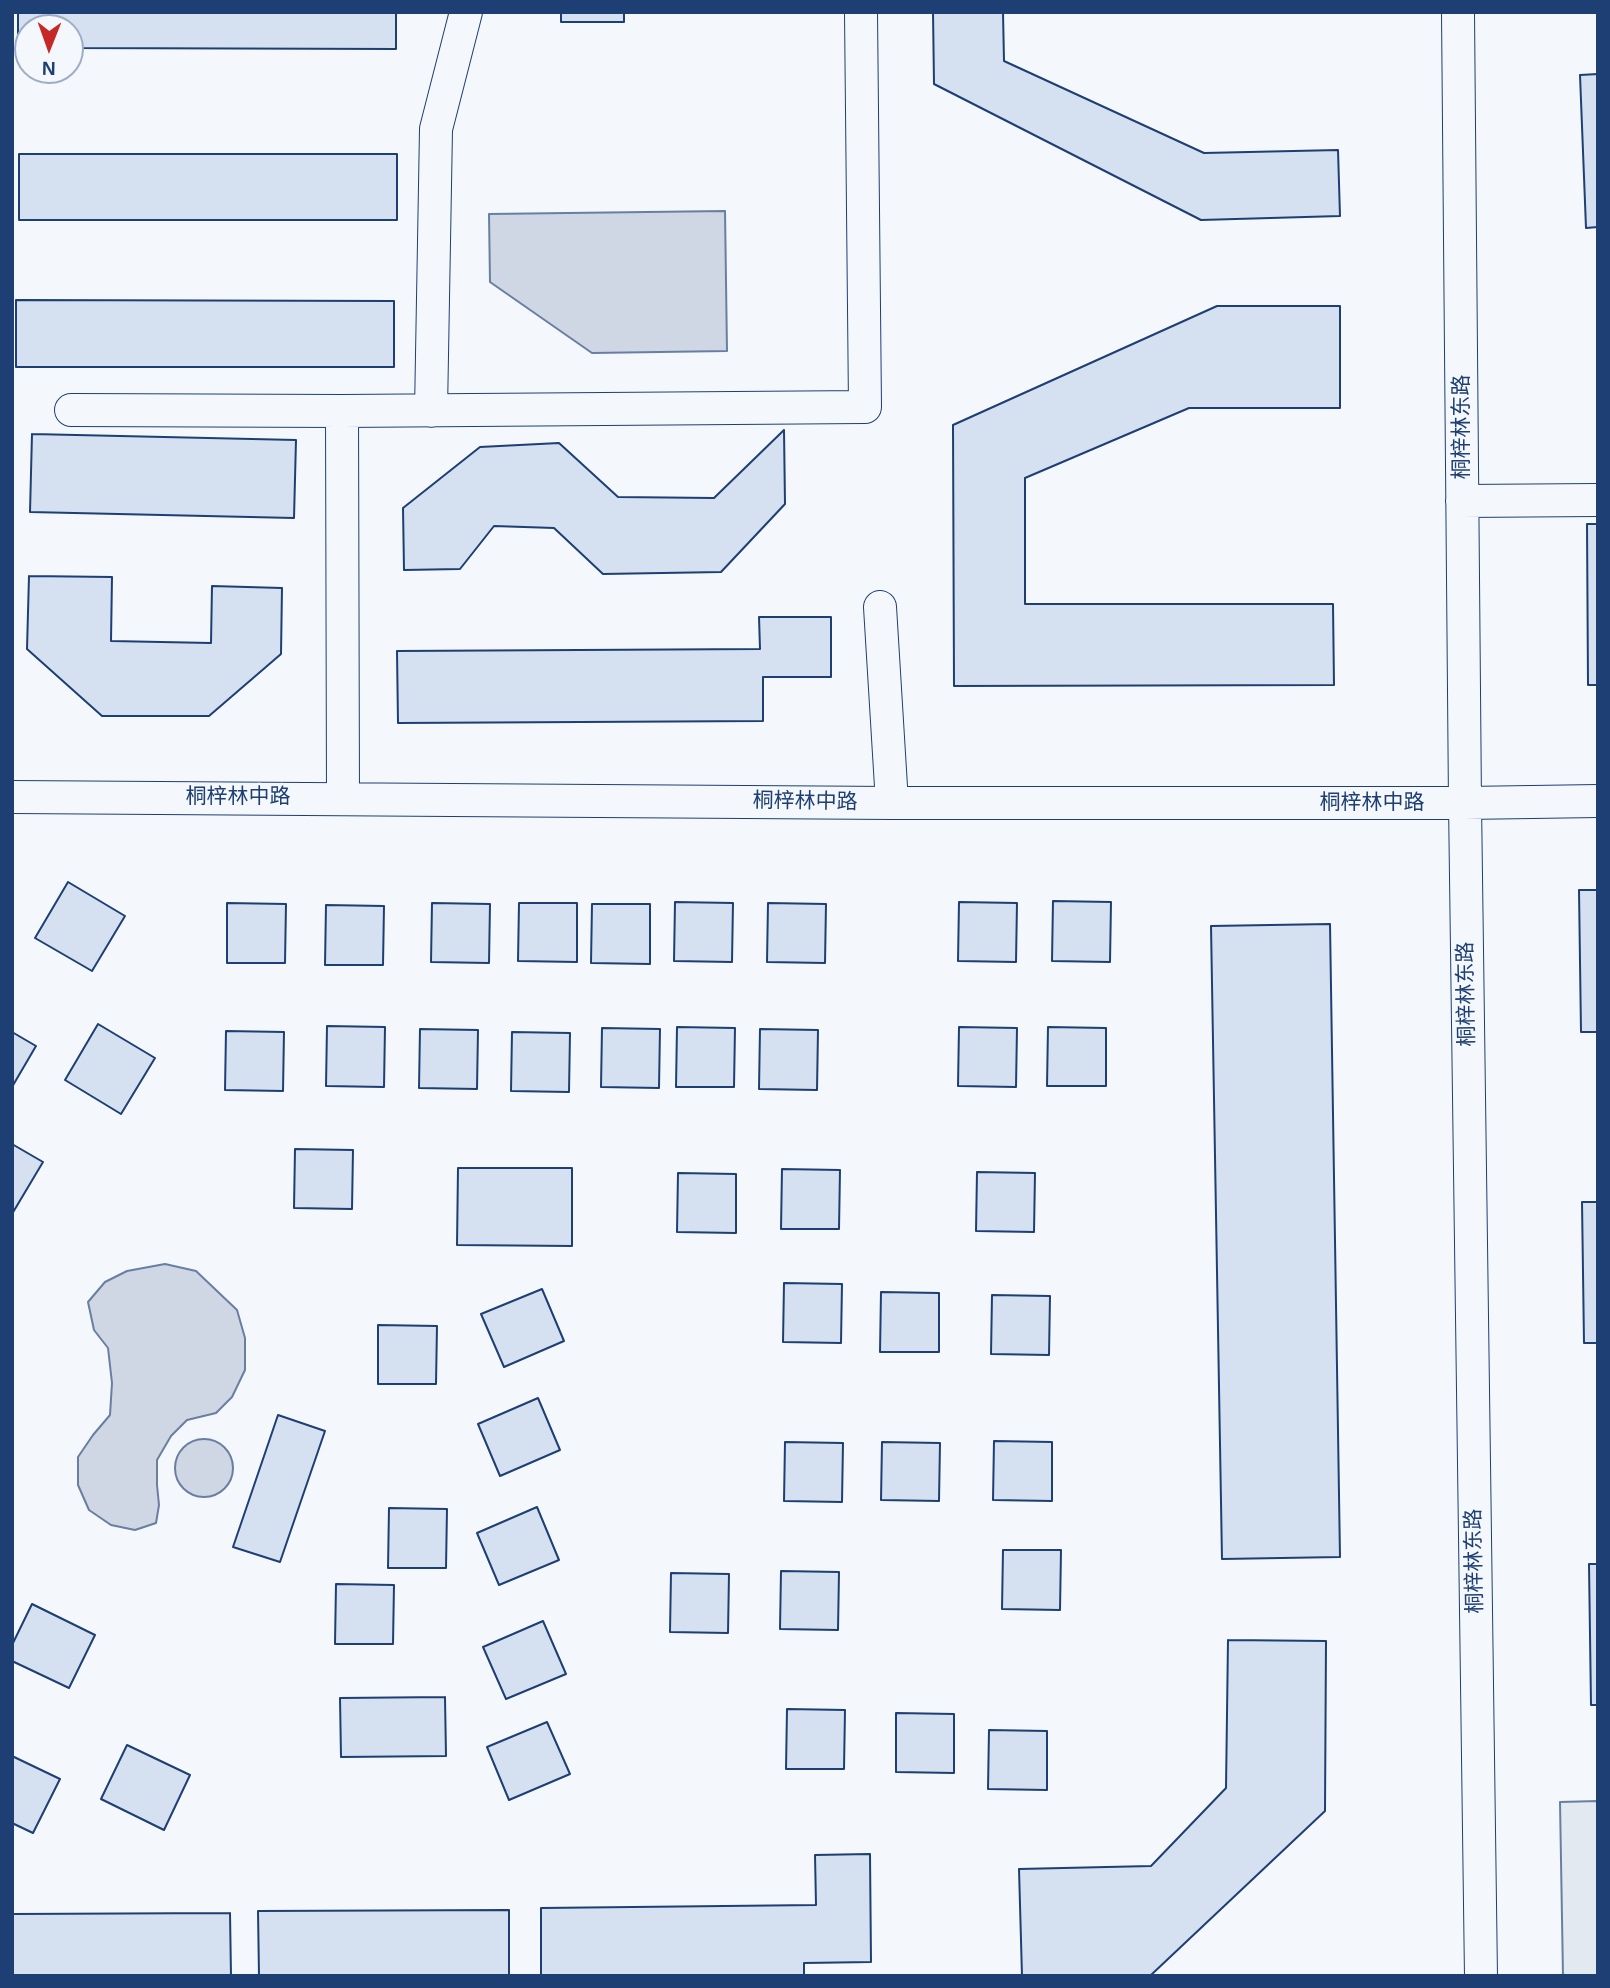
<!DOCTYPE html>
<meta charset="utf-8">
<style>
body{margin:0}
#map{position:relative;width:1610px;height:1988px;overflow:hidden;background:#f4f7fb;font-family:Arial,sans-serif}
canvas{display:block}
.frame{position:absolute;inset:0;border:14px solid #1d3f73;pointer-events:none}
.north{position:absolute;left:14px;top:14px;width:70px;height:70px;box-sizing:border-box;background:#f4f7fb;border:2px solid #9eadc5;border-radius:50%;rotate:181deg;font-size:19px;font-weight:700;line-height:28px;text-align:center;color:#1d3f73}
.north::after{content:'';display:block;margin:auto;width:24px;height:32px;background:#c62828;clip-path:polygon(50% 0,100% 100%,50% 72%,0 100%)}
</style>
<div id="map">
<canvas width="1610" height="1988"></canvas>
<div class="frame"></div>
<div class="north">N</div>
</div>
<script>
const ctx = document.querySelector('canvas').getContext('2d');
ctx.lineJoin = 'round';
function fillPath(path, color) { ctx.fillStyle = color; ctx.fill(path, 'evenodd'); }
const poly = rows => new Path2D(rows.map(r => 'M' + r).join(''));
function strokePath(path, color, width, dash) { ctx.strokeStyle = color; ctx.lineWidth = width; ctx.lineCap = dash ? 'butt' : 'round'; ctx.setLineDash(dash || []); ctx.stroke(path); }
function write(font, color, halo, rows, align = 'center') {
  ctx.font = font + ' Arial,"Noto Sans SC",sans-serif'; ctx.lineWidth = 5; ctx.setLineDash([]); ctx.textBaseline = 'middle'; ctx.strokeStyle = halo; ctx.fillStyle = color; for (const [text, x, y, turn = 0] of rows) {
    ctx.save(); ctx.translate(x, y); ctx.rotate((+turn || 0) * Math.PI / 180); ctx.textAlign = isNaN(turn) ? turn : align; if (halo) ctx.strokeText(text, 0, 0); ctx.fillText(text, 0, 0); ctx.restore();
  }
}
const green = poly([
 [1598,1801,1598,1976,1563,1976,1560,1802,1598,1801]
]);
const water = poly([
 [725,211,727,351,592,353,490,282,489,214,725,211],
 [165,1264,196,1271,237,1310,245,1338,245,1370,232,1397,216,1413,187,1420,171,1436,157,1460,157,1485,159,1505,156,1523,135,1530,111,1525,89,1510,78,1485,78,1457,93,1435,110,1415,112,1383,108,1348,94,1330,88,1302,105,1282,127,1271,165,1264],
 '175 1468a29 29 0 1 1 58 0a29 29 0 1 1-58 0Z'
]);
const building = poly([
 [18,12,396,12,396,49,70,48,70,28,28,28,28,48,18,48,18,12],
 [561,12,624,12,624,22,561,22,561,12],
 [933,12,1003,12,1004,61,1204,153,1338,150,1340,216,1201,220,934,84,933,12],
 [1598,74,1598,227,1586,228,1580,75,1598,74],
 [19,154,397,154,397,220,19,220,19,154],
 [16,300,394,301,394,367,16,367,16,300],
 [1217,306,1340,306,1340,408,1189,408,1025,478,1025,604,1333,604,1334,685,954,686,953,425,1217,306],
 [784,430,785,504,721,572,603,574,554,528,494,526,460,569,404,570,403,508,480,447,559,443,618,497,714,498,784,430],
 [32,434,296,440,294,518,30,512,32,434],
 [1587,524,1598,524,1598,685,1588,685,1587,524],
 [29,576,112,577,111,641,211,643,212,586,282,588,281,654,209,716,102,716,27,649,29,576],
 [759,617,831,617,831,677,763,677,763,721,398,723,397,651,760,649,759,617],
 [68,882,125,916,92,971,35,938,68,882],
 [1579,890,1598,890,1598,1032,1581,1032,1579,890],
 [1053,901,1111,902,1110,962,1052,961,1053,901],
 [675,902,733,903,732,962,674,961,675,902],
 [959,902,1017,903,1016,962,958,961,959,902],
 [227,903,286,904,285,963,227,963,227,903],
 [432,903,490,904,489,963,431,962,432,903],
 [519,903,577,903,577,962,518,961,519,903],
 [768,903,826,904,825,963,767,962,768,903],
 [592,904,650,904,650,964,591,963,592,904],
 [326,905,384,906,383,965,325,965,326,905],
 [1330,924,1340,1557,1222,1559,1211,926,1330,924],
 [98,1024,155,1058,121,1114,65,1080,98,1024],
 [327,1026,385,1027,384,1087,326,1086,327,1026],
 [677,1027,735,1028,734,1087,676,1087,677,1027],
 [959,1027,1017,1028,1016,1087,958,1086,959,1027],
 [1048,1027,1106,1028,1106,1086,1047,1086,1048,1027],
 [602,1028,660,1029,659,1088,601,1087,602,1028],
 [420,1029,478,1030,477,1089,419,1088,420,1029],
 [760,1029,818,1030,817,1090,759,1089,760,1029],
 [226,1031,284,1032,283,1091,225,1090,226,1031],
 [12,1032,36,1046,12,1087,12,1032],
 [512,1032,570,1033,569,1092,511,1091,512,1032],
 [12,1144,43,1162,12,1214,12,1144],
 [295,1149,353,1150,352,1209,294,1208,295,1149],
 [458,1168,572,1168,572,1246,457,1245,458,1168],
 [782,1169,840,1170,839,1229,781,1229,782,1169],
 [977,1172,1035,1173,1034,1232,976,1231,977,1172],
 [678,1173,736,1174,736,1233,677,1232,678,1173],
 [1582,1202,1598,1202,1598,1343,1584,1343,1582,1202],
 [784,1283,842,1284,841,1343,783,1342,784,1283],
 [542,1289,564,1341,504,1367,481,1314,542,1289],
 [881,1292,939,1293,939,1352,880,1352,881,1292],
 [992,1295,1050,1296,1049,1355,991,1354,992,1295],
 [378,1325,437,1326,436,1384,378,1384,378,1325],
 [538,1398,560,1450,500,1476,478,1424,538,1398],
 [278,1415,325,1431,280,1562,233,1547,278,1415],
 [994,1441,1052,1442,1052,1501,993,1500,994,1441],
 [785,1442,843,1443,842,1502,784,1501,785,1442],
 [882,1442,940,1443,939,1501,881,1500,882,1442],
 [537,1507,559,1560,499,1585,477,1533,537,1507],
 [389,1508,447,1509,446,1568,388,1568,389,1508],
 [1003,1550,1061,1550,1060,1610,1002,1609,1003,1550],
 [1589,1564,1598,1564,1598,1705,1591,1705,1589,1564],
 [781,1571,839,1572,838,1630,780,1629,781,1571],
 [671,1573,729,1574,728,1633,670,1632,671,1573],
 [336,1584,394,1585,393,1644,335,1644,336,1584],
 [32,1604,95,1635,69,1688,12,1661,12,1645,32,1604],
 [543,1621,566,1674,506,1699,483,1647,543,1621],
 [1228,1640,1326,1641,1325,1811,1151,1975,1022,1976,1019,1869,1151,1866,1226,1788,1228,1640],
 [445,1697,446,1756,341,1757,340,1698,445,1697],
 [787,1709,845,1710,844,1769,786,1769,787,1709],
 [896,1713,954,1714,954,1773,896,1772,896,1713],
 [547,1722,570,1774,509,1800,487,1747,547,1722],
 [989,1730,1047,1731,1047,1790,988,1789,989,1730],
 [127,1745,190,1775,164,1830,101,1799,127,1745],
 [12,1756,60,1779,33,1833,12,1823,12,1756],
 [870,1854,871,1962,804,1963,804,1976,541,1976,541,1908,816,1905,815,1855,870,1854],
 [509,1910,509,1976,259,1976,258,1911,509,1910],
 [230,1913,231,1976,12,1976,12,1914,230,1913]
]);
const street = poly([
 [1458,12,1465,803,1481,1976],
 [71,410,342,411],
 [431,411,436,129,466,12],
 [1462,501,1598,500],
 [880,607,892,803],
 [12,797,892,803,1465,803,1598,801],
 [343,798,342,411,865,407,861,12]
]);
const streetNames = [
 ["桐梓林东路",1462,427,-90],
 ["桐梓林中路",238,797],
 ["桐梓林中路",805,802,1],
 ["桐梓林中路",1372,803],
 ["桐梓林东路",1467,994,-91],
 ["桐梓林东路",1475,1561,-91]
];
fillPath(green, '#e3e9f0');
strokePath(green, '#687fa3', 2);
fillPath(water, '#cfd7e4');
strokePath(water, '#687fa3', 2);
fillPath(building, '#d5e0f0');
strokePath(building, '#1d3f73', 2);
strokePath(street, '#1d3f73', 34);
strokePath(street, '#f4f7fb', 32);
write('21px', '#1d3f73', '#f4f7fb', streetNames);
</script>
